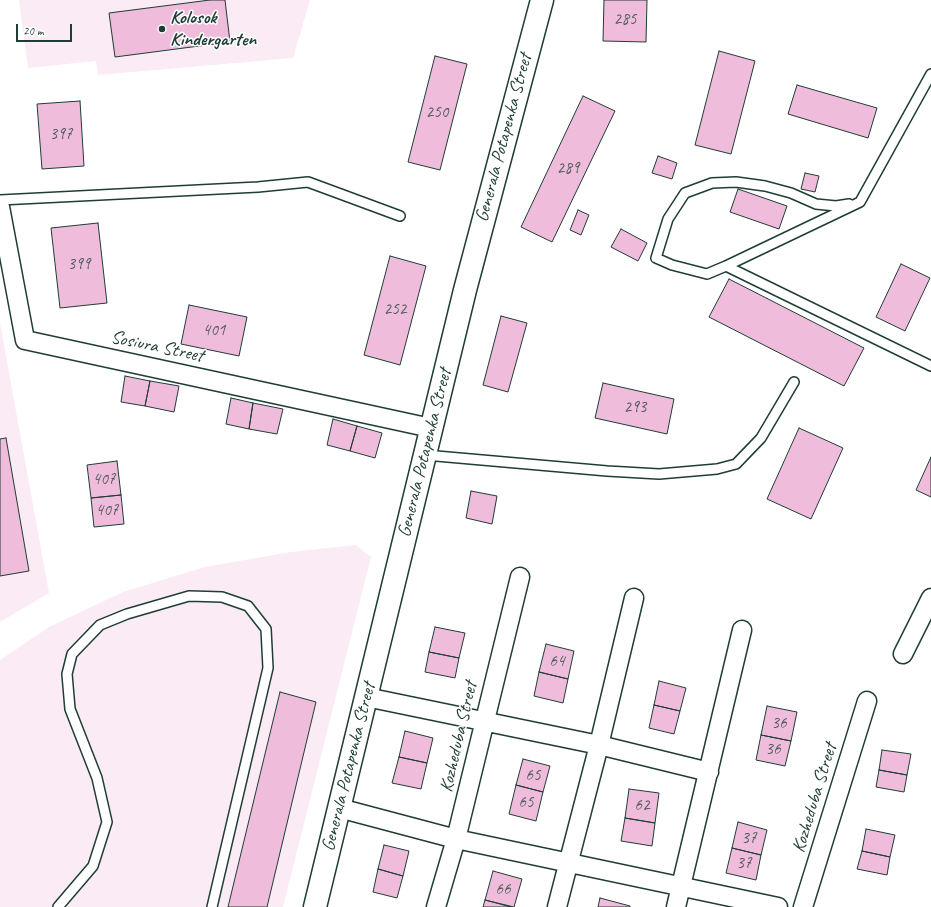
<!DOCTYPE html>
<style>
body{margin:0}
#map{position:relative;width:931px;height:907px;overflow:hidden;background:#fff;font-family:Caveat,sans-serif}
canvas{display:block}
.scale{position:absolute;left:16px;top:24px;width:56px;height:18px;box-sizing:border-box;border:2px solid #1f3d34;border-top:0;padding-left:5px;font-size:12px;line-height:14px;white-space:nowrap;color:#1f3d34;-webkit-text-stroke:3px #fff;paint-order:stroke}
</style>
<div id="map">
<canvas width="931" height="907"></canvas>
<div class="scale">20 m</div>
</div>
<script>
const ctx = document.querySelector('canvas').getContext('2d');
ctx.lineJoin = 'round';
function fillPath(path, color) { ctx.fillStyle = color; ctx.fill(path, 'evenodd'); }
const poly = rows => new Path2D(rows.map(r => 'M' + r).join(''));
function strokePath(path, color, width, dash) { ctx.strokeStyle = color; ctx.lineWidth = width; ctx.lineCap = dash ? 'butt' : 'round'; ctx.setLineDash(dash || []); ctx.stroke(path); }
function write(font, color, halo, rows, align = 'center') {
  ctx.font = font + ' Caveat,sans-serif'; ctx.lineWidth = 3; ctx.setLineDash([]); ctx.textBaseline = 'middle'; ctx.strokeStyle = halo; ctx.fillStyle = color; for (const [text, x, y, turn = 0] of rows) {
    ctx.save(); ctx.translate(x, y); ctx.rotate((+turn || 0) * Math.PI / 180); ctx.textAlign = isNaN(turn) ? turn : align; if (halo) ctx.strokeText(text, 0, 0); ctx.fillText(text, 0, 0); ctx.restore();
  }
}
const built = poly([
 [19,0,310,0,293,58,98,75,96,61,28,68],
 [0,323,49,593,0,622],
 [356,545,371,557,283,907,0,907,0,660,49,627,123,592,205,567,291,552]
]);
const building = poly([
 [210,0,225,0,230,42,115,57,109,13,210,0],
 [604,0,647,0,646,42,603,41,604,0],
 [719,51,755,61,731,154,695,145,719,51],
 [435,56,467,64,440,170,408,162,435,56],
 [797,85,877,108,868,138,788,114,797,85],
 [583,96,615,111,552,242,521,227,583,96],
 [80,101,84,166,42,169,37,104,80,101],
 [658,156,677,163,672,179,652,173,658,156],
 [805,173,819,176,815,192,801,189,805,173],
 [738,189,787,206,779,229,730,212,738,189],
 [578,210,589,215,581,235,570,230,578,210],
 [98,223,107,303,60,308,51,228,98,223],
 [621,229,647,243,638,261,611,247,621,229],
 [390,256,426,266,400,365,364,355,390,256],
 [901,264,930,278,905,331,876,317,901,264],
 [729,279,864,348,844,386,709,317,729,279],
 [189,305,247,317,239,356,181,344,189,305],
 [501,316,527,323,508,392,483,385,501,316],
 [125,376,150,381,145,406,121,402,125,376],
 [150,381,179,386,174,412,145,406,150,381],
 [603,383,674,399,667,434,595,418,603,383],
 [231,398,253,403,249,429,226,424,231,398],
 [253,403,283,409,277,434,249,429,253,403],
 [333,419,357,426,350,451,327,445,333,419],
 [357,426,382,433,375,458,350,451,357,426],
 [799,428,843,448,811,519,767,499,799,428],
 [6,438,29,571,0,576,0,439,6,438],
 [931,457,931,497,916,490,931,457],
 [117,461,121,495,91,498,87,465,117,461],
 [471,491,497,496,492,524,466,518,471,491],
 [121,495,124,524,94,527,91,498,121,495],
 [435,627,465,633,459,658,429,652,435,627],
 [546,644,574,651,568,679,539,672,546,644],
 [429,652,459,658,455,678,425,672,429,652],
 [539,672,568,679,563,703,534,696,539,672],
 [659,681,686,688,680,711,654,705,659,681],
 [280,692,316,702,267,907,228,907,280,692],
 [654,705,680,711,674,734,649,728,654,705],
 [767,706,797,712,791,741,761,735,767,706],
 [405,731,433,738,427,763,399,757,405,731],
 [761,735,791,741,785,766,756,760,761,735],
 [882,750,911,754,907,775,879,770,882,750],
 [399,757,427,763,421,789,392,783,399,757],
 [523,759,550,766,543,792,516,785,523,759],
 [879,770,907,775,904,792,876,787,879,770],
 [516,785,543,792,536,821,509,814,516,785],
 [629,789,659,793,655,823,625,818,629,789],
 [625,818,655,823,652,846,621,841,625,818],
 [738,822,767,830,761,855,732,848,738,822],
 [866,829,895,835,890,857,862,851,866,829],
 [384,845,409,851,403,876,378,869,384,845],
 [732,848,761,855,756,880,726,873,732,848],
 [862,851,890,857,887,875,857,869,862,851],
 [378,869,403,876,397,898,373,892,378,869],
 [493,871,522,879,514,907,485,900,493,871],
 [600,898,630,906,630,907,598,907,600,898],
 [485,900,511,907,483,907,485,900]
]);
const lane = poly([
 [931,74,860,202,726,266,931,366],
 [0,200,258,187,308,182,400,216],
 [726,266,707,274,672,265,656,258,668,219,685,193,712,183,736,182,765,186,791,193,816,204,836,206,849,204],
 [425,455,607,471,659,474,717,469,736,464,761,438,794,382],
 [58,907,93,866,107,822,97,778,70,709,67,674,72,654,100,625,127,614,189,596,222,597,248,606,266,629,268,668,212,907]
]);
const street = poly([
 [0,207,25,340,431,428],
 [903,654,931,598],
 [366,697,599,745,709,772],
 [339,808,456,839,778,907],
 [436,907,456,839,520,577],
 [557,907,599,745,634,598],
 [676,907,742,630],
 [803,907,867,701]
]);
const secondary = poly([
 [315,907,465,290,542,0]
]);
const markers = [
 [162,29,4,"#1f3d34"]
];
const numberNames = [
 ["285",625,20],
 ["250",437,113],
 ["397",61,135],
 ["289",568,169],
 ["399",79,265],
 ["252",395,310],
 ["401",214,331],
 ["293",635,408],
 ["407",104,480],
 ["407",107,511],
 ["64",557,662],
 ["36",779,724],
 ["36",773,750],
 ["65",533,776],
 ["65",526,803],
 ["62",642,806],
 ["37",749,839],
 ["37",744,864],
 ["66",503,890]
];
const poiNames = [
 ["Kolosok",170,18],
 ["Kindergarten",170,40]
];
const streetNames = [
 ["Generala Potapenka Street",504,138,-75],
 ["Sosiura Street",157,347,12],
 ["Generala Potapenka Street",425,453,-76],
 ["Kozheduba Street",459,737,-77],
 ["Generala Potapenka Street",349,767,-76],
 ["Kozheduba Street",815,798,-73]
];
fillPath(built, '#faebf4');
fillPath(building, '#efbcdb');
strokePath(building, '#1f3d34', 1);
strokePath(lane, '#1f3d34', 12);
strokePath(street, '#1f3d34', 21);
strokePath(secondary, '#1f3d34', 25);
strokePath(lane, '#fff', 9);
strokePath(street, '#fff', 18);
strokePath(secondary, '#fff', 22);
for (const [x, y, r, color] of markers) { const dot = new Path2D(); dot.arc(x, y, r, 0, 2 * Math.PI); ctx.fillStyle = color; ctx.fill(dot); strokePath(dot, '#fff', 1.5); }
write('17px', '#535d5e', null, numberNames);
write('bold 19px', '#1f3d34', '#fff', poiNames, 'left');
write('19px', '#1f3d34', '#fff', streetNames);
</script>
